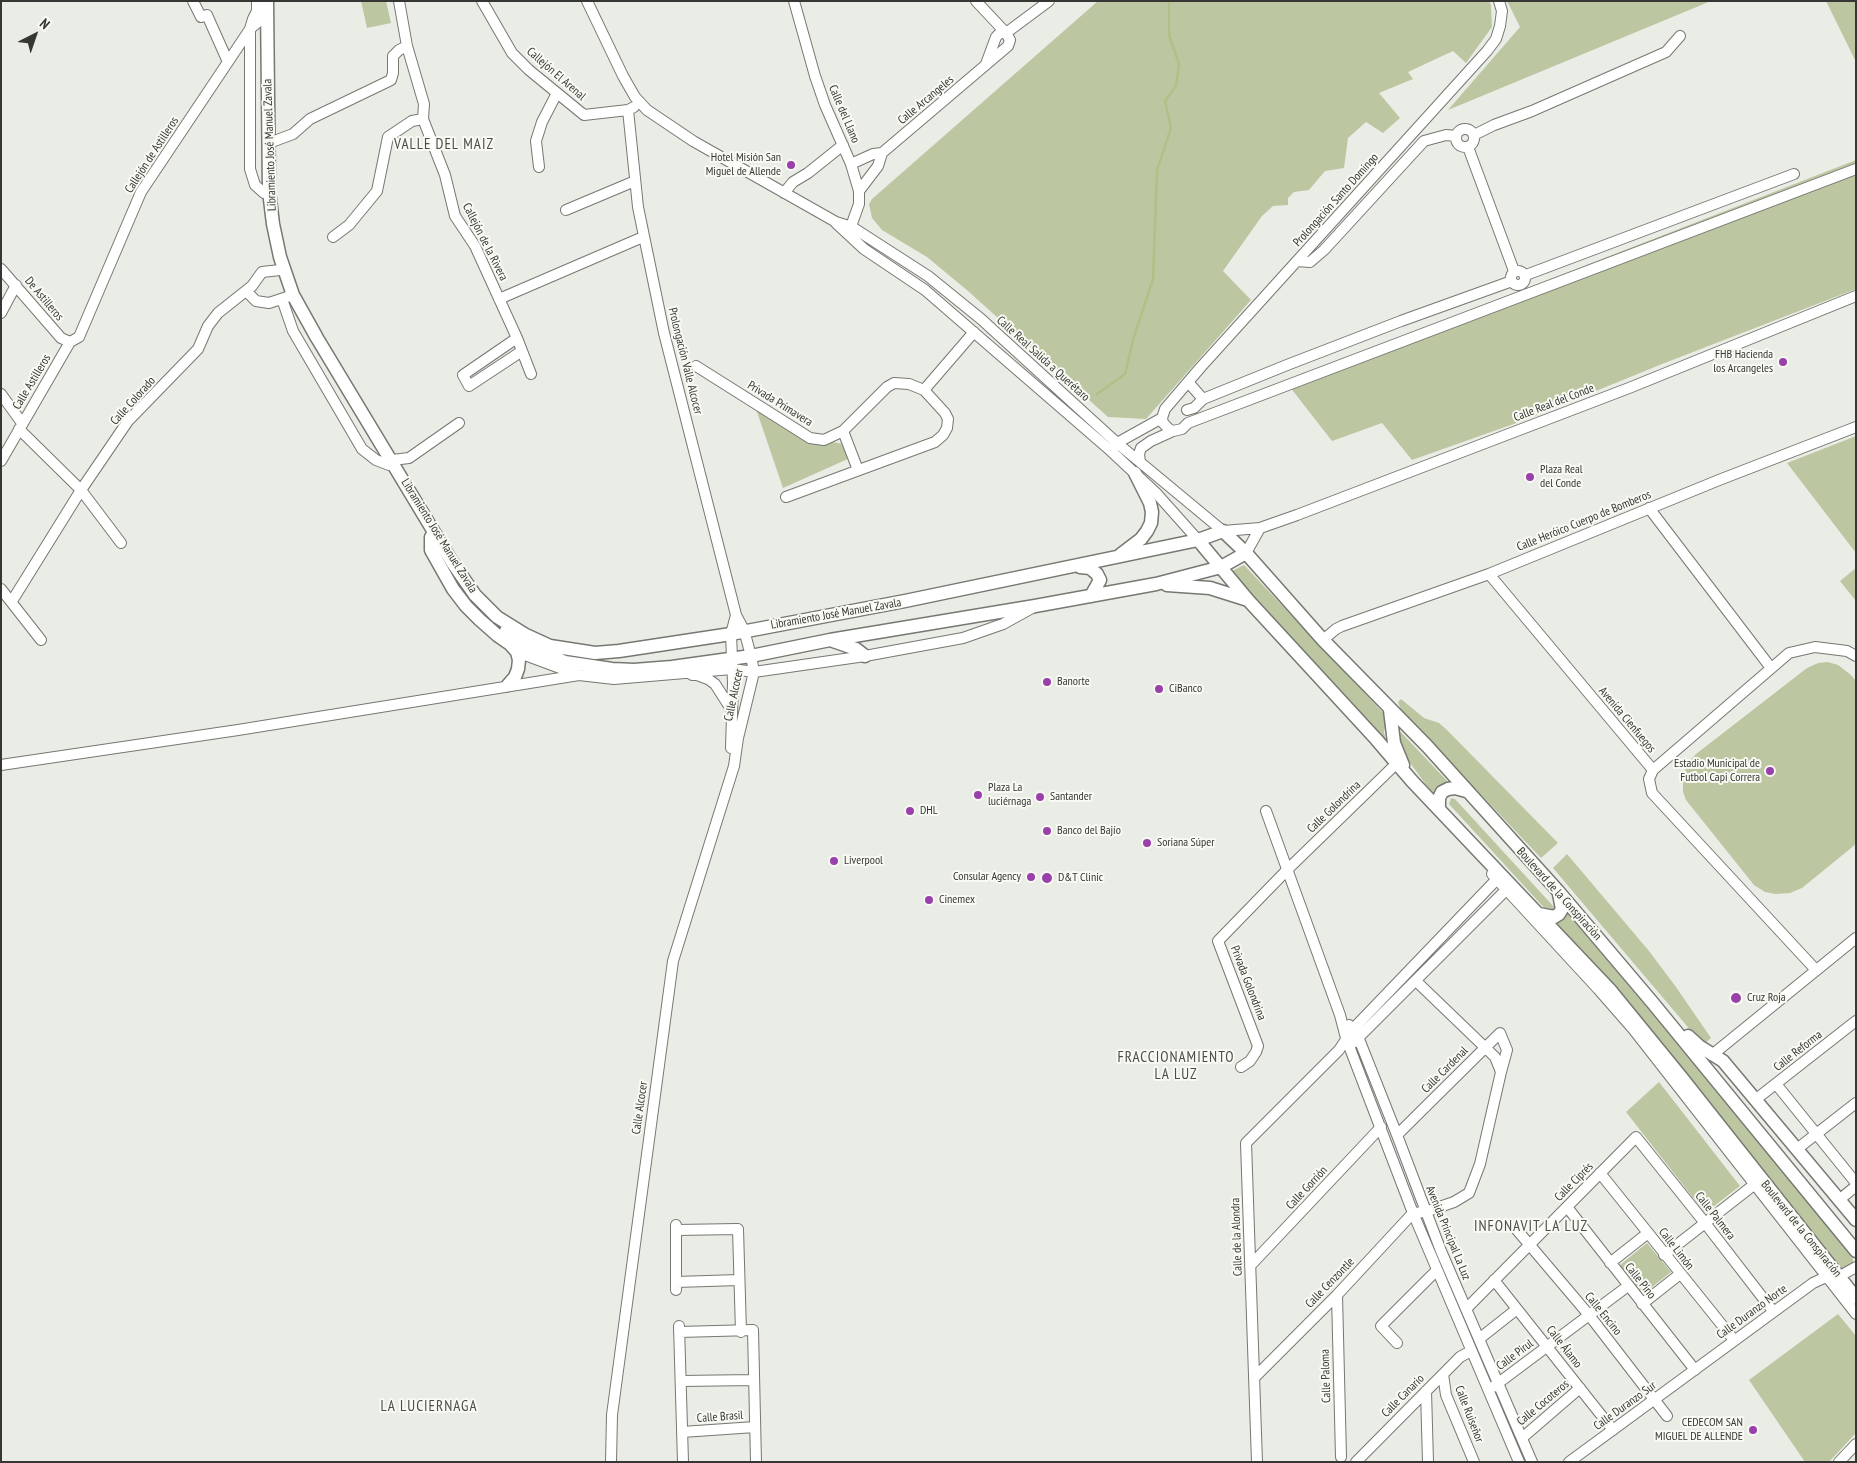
<!DOCTYPE html>
<meta charset="utf-8">
<style>
body{margin:0}
#map{position:relative;width:1857px;height:1463px;overflow:hidden;background:#eaece6;font-family:"PT Sans Narrow",sans-serif}
canvas{display:block}
.frame{position:absolute;inset:0;border:2px solid #363734;pointer-events:none}
.north{position:absolute;left:10px;top:10px;width:50px;height:50px;-webkit-text-stroke:4px #f8faf3;paint-order:stroke;rotate:41deg;font-size:14px;font-weight:700;line-height:20px;text-align:center;color:#363734}
.north::after{content:'';display:block;margin:auto;width:18px;height:22px;background:#363734;clip-path:polygon(50% 0,100% 100%,50% 72%,0 100%)}
</style>
<div id="map">
<canvas width="1857" height="1463"></canvas>
<div class="frame"></div>
<div class="north">N</div>
</div>
<script>
const ctx = document.querySelector('canvas').getContext('2d');
ctx.lineJoin = 'round';
function fillPath(path, color) { ctx.fillStyle = color; ctx.fill(path, 'evenodd'); }
const poly = rows => new Path2D(rows.map(r => 'M' + r).join(''));
function strokePath(path, color, width, dash) { ctx.strokeStyle = color; ctx.lineWidth = width; ctx.lineCap = dash ? 'butt' : 'round'; ctx.setLineDash(dash || []); ctx.stroke(path); }
function write(font, color, halo, rows, align = 'center') {
  ctx.font = font + ' "PT Sans Narrow",sans-serif'; ctx.lineWidth = 4; ctx.setLineDash([]); ctx.textBaseline = 'middle'; ctx.strokeStyle = halo; ctx.fillStyle = color; for (const [text, x, y, turn = 0] of rows) {
    ctx.save(); ctx.translate(x, y); ctx.rotate((+turn || 0) * Math.PI / 180); ctx.textAlign = isNaN(turn) ? turn : align; if (halo) ctx.strokeText(text, 0, 0); ctx.fillText(text, 0, 0); ctx.restore();
  }
}
const green = poly([
 [361,1,386,1,391,23,367,28],
 [1098,1,1489,1,1491,5,1492,27,1466,63,1453,51,1408,72,1413,79,1379,93,1400,118,1383,133,1366,122,1348,138,1344,168,1325,171,1309,190,1294,192,1288,198,1288,205,1273,206,1262,216,1223,271,1251,300,1146,419,1108,417,968,291,927,257,882,230,872,218,869,204,872,199],
 [1507,1,1711,1,1448,110,1520,27],
 [1826,1,1856,1,1856,62],
 [1856,160,1856,289,1662,364,1525,420,1412,460,1382,423,1332,441,1286,382],
 [756,409,803,437,844,444,850,458,783,488],
 [1856,436,1856,553,1787,463],
 [1244,565,1387,717,1384,732,1386,741,1230,572],
 [1856,568,1856,601,1840,581],
 [1828,662,1838,665,1851,675,1856,681,1856,844,1802,888,1790,893,1775,894,1765,892,1754,885,1686,800,1683,792,1683,778,1687,764,1696,754,1807,668,1818,663],
 [1401,699,1424,718,1439,723,1447,730,1558,843,1541,858,1401,710,1398,702],
 [1394,725,1452,786,1436,798,1402,752],
 [1451,798,1455,799,1554,907,1554,911,1548,912,1449,804],
 [1567,854,1649,951,1676,987,1711,1038,1703,1045,1553,868],
 [1568,910,1755,1136,1853,1259,1853,1263,1845,1270,1842,1269,1799,1215,1776,1191,1553,925,1562,921],
 [1659,1082,1740,1186,1705,1213,1626,1112],
 [1647,1243,1671,1272,1642,1295,1620,1265],
 [1838,1314,1856,1336,1856,1433,1829,1462,1805,1462,1749,1380]
]);
const stream = poly([
 [1097,394,1125,374,1133,340,1153,279,1157,170,1171,128,1165,101,1176,86,1179,64,1169,35,1169,1]
]);
const minor = poly([
 [193,1,201,17,207,15,228,62],
 [257,1,257,11,253,19,250,29,250,169,255,185,264,193],
 [399,1,407,46,424,104,423,119,445,175,455,216,475,246,517,338,531,374],
 [482,1,512,53,529,70,584,115,628,110,634,107],
 [587,1,623,76,635,97,647,110,693,141,836,222,852,227,928,276,981,319,1117,443,1223,531,1260,528,1297,515,1629,388,1856,296],
 [794,1,815,76,825,105,851,164,859,191,859,204,849,232],
 [986,64,996,37,1000,33,1006,33,1049,1],
 '1456 138a9 9 0 1 1 18 0a9 9 0 1 1-18 0Z',
 [1474,135,1494,125,1532,111,1666,52,1680,36],
 [269,143,293,134,310,119,391,80,393,73,393,56,399,50,407,46],
 [1468,147,1514,271],
 [851,164,873,154,882,153],
 [539,167,536,141,542,122,557,93],
 [859,191,878,166,882,153,1008,46,1010,40,1006,33,976,1],
 [784,193,793,182,808,173,843,145],
 [566,210,635,181],
 [836,223,864,249,925,290,1111,451,1157,494,1198,540],
 [333,237,349,225,377,191,388,137,412,121,423,119],
 [1297,261,1310,262,1324,250,1424,141,1446,135,1456,136],
 [1,269,61,338,70,342],
 '1511 278a7 7 0 1 1 14 0a7 7 0 1 1-14 0Z',
 [1526,275,1794,174],
 [246,291,256,301,269,303,287,297],
 [282,299,293,331,362,449,376,460,389,465],
 [499,299,643,237],
 [1,313,16,285],
 [517,338,463,375,469,386,522,351],
 [696,366,810,438,824,440,843,431,887,387,894,383,909,384,924,390,945,413,948,419,947,428,943,435,935,442,786,497],
 [1188,382,1203,399],
 [924,390,974,332],
 [1,394,22,423],
 [1187,410,1194,408,1203,399,1287,365,1401,321,1512,281],
 [19,429,81,490,121,543],
 [843,431,858,470],
 [1173,431,1169,429,1163,423,1162,418,1165,409,1200,368,1487,51,1496,39,1500,26,1502,11,1499,1],
 [1114,447,1117,443,1162,418],
 [392,460,409,458,459,423],
 [1,461,70,342,79,337,141,192,250,29,263,18],
 [1140,462,1139,454,1141,448,1151,441,1173,431,1182,429,1188,423,1856,169],
 [1649,508,1771,668],
 [1246,553,1260,528],
 [1489,574,1653,770,1649,779,1652,793,1816,970],
 [1,589,41,640],
 [12,601,81,490,128,421,198,349,208,326,218,313,252,286,262,272,280,270],
 [1323,640,1336,629,1342,626,1489,574,1719,480,1856,427],
 [517,652,579,675,614,679,732,669,754,672,865,656,963,638,1003,624,1032,608],
 [692,675,697,675,708,679,715,684,731,709],
 [731,748,733,683,731,634,736,615],
 [1,765,238,730,579,675],
 [1653,770,1789,653,1815,647,1847,651,1856,656],
 [1266,811,1340,1015,1346,1038,1413,1213,1519,1462],
 [1492,874,1598,989,1633,1029,1856,1314],
 [1416,981,1495,1057,1501,1072],
 [1349,1025,1359,1039,1397,1135,1441,1251,1532,1462],
 [1353,1043,1506,890],
 [1712,1055,1856,938],
 [1241,1067,1250,1061,1256,1052,1258,1046,1218,941,1288,869,1397,763],
 [1776,1084,1856,1183],
 [1755,1100,1856,1021],
 [1797,1149,1856,1103],
 [1600,1173,1734,1340],
 [1839,1200,1856,1186],
 [1567,1207,1695,1370],
 [676,1225,676,1290],
 [676,1230,738,1229,741,1332],
 [1517,1230,1589,1315,1667,1416],
 [1664,1255,1755,1184],
 [1610,1263,1648,1233],
 [1250,1266,1381,1127],
 [1494,1280,1613,1430],
 [676,1282,739,1280],
 [1337,1295,1341,1457],
 [1642,1304,1680,1274],
 [1466,1309,1636,1137,1705,1223,1773,1311],
 [679,1326,683,1462],
 [679,1332,753,1330,756,1462],
 [1479,1339,1517,1309],
 [1397,1343,1381,1326,1436,1271],
 [1443,1374,1446,1395,1474,1462],
 [1254,1378,1337,1295,1413,1213,1425,1212,1454,1202,1469,1193,1480,1164,1501,1072,1507,1050,1500,1033,1397,1135],
 [681,1381,754,1380],
 [1493,1387,1628,1286],
 [1426,1391,1428,1462],
 [682,1432,755,1427],
 [1522,1438,1580,1388],
 [611,1462,612,1415,673,961,734,766,738,738,754,672,751,656,744,630,736,615,664,333,638,207,628,110],
 [1257,1462,1246,1143,1339,1050,1353,1029,1497,879],
 [1356,1462,1460,1357,1471,1351],
 [1569,1462,1813,1283,1826,1277,1840,1276,1856,1267],
 [1839,1462,1856,1444]
]);
const major = poly([
 [267,1,269,191,273,224,280,257,293,295,317,338,452,562,475,595,497,617,526,635,550,646,595,653,619,651,731,634,905,601,1198,540,1223,531,1246,553,1323,640,1427,746,1558,891,1652,1002,1856,1251],
 [431,537,431,550,453,589,466,606,480,620,497,635,510,644,517,652,519,660,518,669,515,677,508,685],
 [1198,540,1248,600,1376,739,1412,781,1611,991,1682,1078,1856,1298],
 [1120,555,1141,539,1147,531,1151,523,1152,512,1150,503,1135,473],
 [1080,567,1090,568,1097,574,1100,580,1091,596],
 [1167,585,1210,588,1248,600],
 [506,631,523,644,565,662,612,669,634,670,672,667,751,656,830,640,1035,606,1156,584,1221,567,1246,553],
 [833,641,856,649,865,656],
 [1390,710,1394,743,1403,765],
 [1439,809,1439,798,1442,792,1448,789,1455,788,1466,791],
 [1539,914,1554,917,1559,914,1562,909,1559,894],
 [1688,1036,1699,1046,1723,1061,1856,1220]
]);
const markers = [
 [791,165,5,"#9a40ab"],
 [1783,362,5,"#9a40ab"],
 [1530,477,5,"#9a40ab"],
 [1047,682,5,"#9a40ab"],
 [1159,689,5,"#9a40ab"],
 [1770,771,5,"#9a40ab"],
 [978,795,5,"#9a40ab"],
 [1040,797,5,"#9a40ab"],
 [910,811,5,"#9a40ab"],
 [1047,831,5,"#9a40ab"],
 [1147,843,5,"#9a40ab"],
 [834,861,5,"#9a40ab"],
 [1031,877,5,"#9a40ab"],
 [1047,878,6,"#9a40ab"],
 [929,900,5,"#9a40ab"],
 [1736,998,6,"#9a40ab"],
 [1753,1430,5,"#9a40ab"]
];
const streetNames = [
 ["Callejón El Arenal",556,74,41],
 ["Calle Arcangeles",926,100,-40],
 ["Calle del Llano",844,114,67],
 ["Libramiento José Manuel Zavala",270,145,-92],
 ["Callejón de Astilleros",152,155,-57],
 ["Prolongación Santo Domingo",1336,200,-48],
 ["Callejón de la Rivera",485,242,63],
 ["De Astilleros",44,299,50],
 ["Calle Real Salida a Querétaro",1043,359,42],
 ["Prolongación Valle Alcocer",685,361,76],
 ["Calle Astilleros",32,382,-59],
 ["Calle Colorado",133,401,-48],
 ["Calle Real del Conde",1554,403,-21],
 ["Privada Primavera",780,404,32],
 ["Calle Heróico Cuerpo de Bomberos",1584,521,-22],
 ["Libramiento José Manuel Zavala",439,536,58],
 ["Libramiento José Manuel Zavala",836,614,-10],
 ["Calle Alcocer",734,695,-78],
 ["Avenida Cienfuegos",1627,720,50],
 ["Calle Golondrina",1334,807,-44],
 ["Boulevard de la Conspiración",1559,894,48],
 ["Privada Golondrina",1248,983,69],
 ["Calle Reforma",1798,1051,-38],
 ["Calle Cardenal",1445,1070,-45],
 ["Calle Alcocer",640,1108,-82],
 ["Calle Ciprés",1574,1182,-45],
 ["Calle Gorrión",1307,1188,-47],
 ["Calle Palmera",1715,1216,52],
 ["Boulevard de la Conspiración",1801,1229,51],
 ["Avenida Principal La Luz",1448,1233,68],
 ["Calle de la Alondra",1237,1237,-92],
 ["Calle Limón",1676,1249,52],
 ["Calle Pino",1640,1281,52],
 ["Calle Cenzontle",1330,1283,-46],
 ["Calle Duranzo Norte",1752,1312,-36],
 ["Calle Encino",1603,1314,51],
 ["Calle Álamo",1564,1347,52],
 ["Calle Pirul",1515,1355,-37],
 ["Calle Paloma",1326,1376,-92],
 ["Calle Canario",1403,1396,-45],
 ["Calle Cocoteros",1543,1403,-40],
 ["Calle Duranzo Sur",1625,1406,-36],
 ["Calle Ruiseñor",1469,1414,69],
 ["Calle Brasil",720,1417,-4]
];
const poiNames = [
 ["Hotel Misión San",781,158,"right"],
 ["Miguel de Allende",781,172,"right"],
 ["FHB Hacienda",1773,355,"right"],
 ["los Arcangeles",1773,369,"right"],
 ["Plaza Real",1540,470],
 ["del Conde",1540,484],
 ["Banorte",1057,682],
 ["CiBanco",1169,689],
 ["Estadio Municipal de",1760,764,"right"],
 ["Futbol Capi Correra",1760,778,"right"],
 ["Plaza La",988,788],
 ["luciérnaga",988,802],
 ["Santander",1050,797],
 ["DHL",920,811],
 ["Banco del Bajío",1057,831],
 ["Soriana Súper",1157,843],
 ["Liverpool",844,861],
 ["Consular Agency",1021,877,"right"],
 ["D&T Clinic",1058,878],
 ["Cinemex",939,900],
 ["Cruz Roja",1747,998],
 ["CEDECOM SAN",1743,1423,"right"],
 ["MIGUEL DE ALLENDE",1743,1437,"right"]
];
const quarterNames = [
 ["VALLE DEL MAIZ",444,145],
 ["FRACCIONAMIENTO",1176,1058],
 ["LA LUZ",1176,1075],
 ["INFONAVIT LA LUZ",1531,1227],
 ["LA LUCIERNAGA",429,1407]
];
fillPath(green, '#bcc7a2');
strokePath(stream, '#b0c086', 2.5);
strokePath(minor, '#767872', 12);
strokePath(major, '#767872', 15);
strokePath(minor, '#fff', 10);
strokePath(major, '#fff', 12);
for (const [x, y, r, color] of markers) { const dot = new Path2D(); dot.arc(x, y, r, 0, 2 * Math.PI); ctx.fillStyle = color; ctx.fill(dot); strokePath(dot, '#f8faf3', 2); }
write('12px', '#363734', '#f8faf3', streetNames);
write('12px', '#363734', '#f8faf3', poiNames, 'left');
ctx.letterSpacing = '1px';
write('15px', '#4b4d48', '#f8faf3', quarterNames);
ctx.letterSpacing = '0px';
</script>
